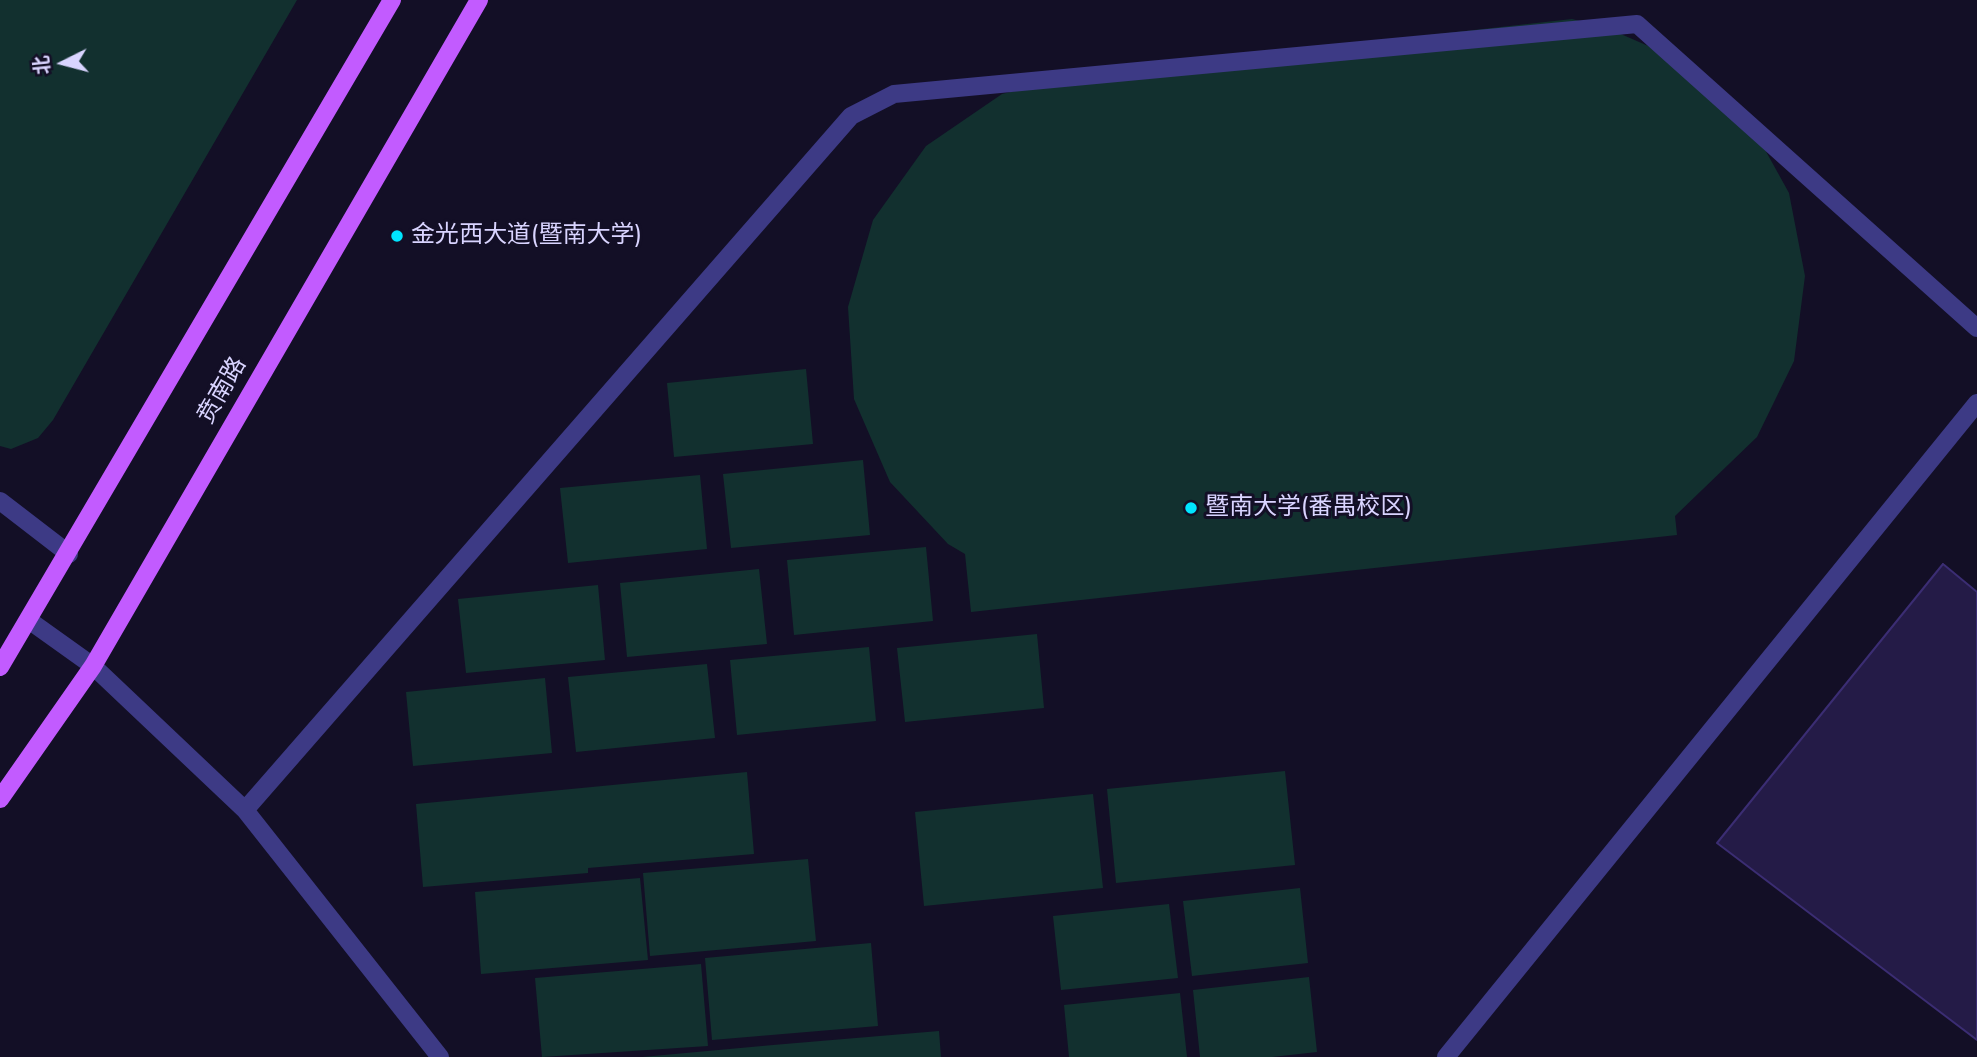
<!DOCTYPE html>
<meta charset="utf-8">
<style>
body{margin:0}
#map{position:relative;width:1977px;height:1057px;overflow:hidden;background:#130f26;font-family:Jost,"Noto Sans SC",sans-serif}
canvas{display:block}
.north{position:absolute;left:28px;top:28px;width:70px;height:70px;-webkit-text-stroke:5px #130f26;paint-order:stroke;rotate:264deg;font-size:19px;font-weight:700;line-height:28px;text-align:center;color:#d9d4ff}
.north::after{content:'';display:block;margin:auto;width:24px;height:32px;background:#d9d4ff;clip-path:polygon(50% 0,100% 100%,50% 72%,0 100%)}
</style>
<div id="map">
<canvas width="1977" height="1057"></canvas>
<div class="north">北</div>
</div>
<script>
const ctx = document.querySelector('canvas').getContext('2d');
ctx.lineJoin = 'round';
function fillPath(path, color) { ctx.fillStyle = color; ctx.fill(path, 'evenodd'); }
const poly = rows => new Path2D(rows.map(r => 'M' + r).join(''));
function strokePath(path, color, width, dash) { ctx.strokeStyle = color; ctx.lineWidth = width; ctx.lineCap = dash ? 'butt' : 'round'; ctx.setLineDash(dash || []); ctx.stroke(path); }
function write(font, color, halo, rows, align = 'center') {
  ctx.font = font + ' Jost,"Noto Sans SC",sans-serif'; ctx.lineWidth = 6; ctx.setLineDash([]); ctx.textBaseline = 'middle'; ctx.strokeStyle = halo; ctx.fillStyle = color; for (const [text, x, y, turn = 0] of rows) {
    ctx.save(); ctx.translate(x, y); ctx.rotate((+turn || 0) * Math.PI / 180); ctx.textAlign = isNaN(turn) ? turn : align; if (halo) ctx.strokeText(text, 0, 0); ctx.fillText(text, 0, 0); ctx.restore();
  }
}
const green = poly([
 [0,0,297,0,53,420,38,438,11,449,0,446],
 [1572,19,1607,28,1685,62,1748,119,1789,193,1805,276,1794,361,1757,437,1675,516,1677,535,971,612,965,554,948,544,890,482,854,399,848,307,873,220,926,146,1002,94,1090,73],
 [806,369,813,444,674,457,667,383],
 [863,460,870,535,731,548,723,474],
 [700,475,707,549,568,563,560,488],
 [926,547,933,621,794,635,787,560],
 [759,569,767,644,627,657,620,583],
 [598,585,605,660,466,673,458,599],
 [1037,634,1044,708,905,722,897,648],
 [869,647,876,721,737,735,730,660],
 [707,664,715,738,576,752,568,677],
 [545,678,552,753,413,766,406,692],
 [1285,771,1295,865,1116,883,1107,789],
 [747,772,754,854,588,868,588,873,423,887,416,804],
 [1093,794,1103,888,924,906,915,812],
 [808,859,816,941,650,956,643,873],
 [640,878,648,960,481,974,475,892],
 [1300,888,1308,963,1192,976,1183,901],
 [1169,904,1178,978,1061,990,1053,916],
 [871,943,878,1026,712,1040,705,958],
 [701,964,708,1046,542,1057,535,978],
 [1309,977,1317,1052,1272,1057,1200,1057,1193,990],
 [1180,993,1187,1057,1069,1057,1064,1005],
 [939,1031,941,1057,642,1057,773,1045]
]);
const building = poly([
 [1943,564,1977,592,1977,1040,1717,843,1943,564]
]);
const street = poly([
 [0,501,69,554],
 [30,621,93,666,245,810,440,1057],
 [245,810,851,116,894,94,1637,24,1977,328],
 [1446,1057,1977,403]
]);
const primary = poly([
 [0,667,392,0],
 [0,799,93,666,479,0]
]);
const markers = [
 [397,236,7,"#00e5ff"],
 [1191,508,7,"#00e5ff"]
];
const poiNames = [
 ["金光西大道(暨南大学)",411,236],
 ["暨南大学(番禺校区)",1205,508]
];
const streetNames = [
 ["贲南路",223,391,-60]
];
fillPath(green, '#12302f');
fillPath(building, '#241b47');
strokePath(building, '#3b2d73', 2);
strokePath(street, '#3d3a85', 18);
strokePath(primary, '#c25bff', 18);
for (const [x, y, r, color] of markers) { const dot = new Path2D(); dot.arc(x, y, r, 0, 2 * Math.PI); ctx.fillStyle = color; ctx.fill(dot); strokePath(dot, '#130f26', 2.5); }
write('24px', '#d9d4ff', '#130f26', poiNames, 'left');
write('24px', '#d9d4ff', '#130f26', streetNames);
</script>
